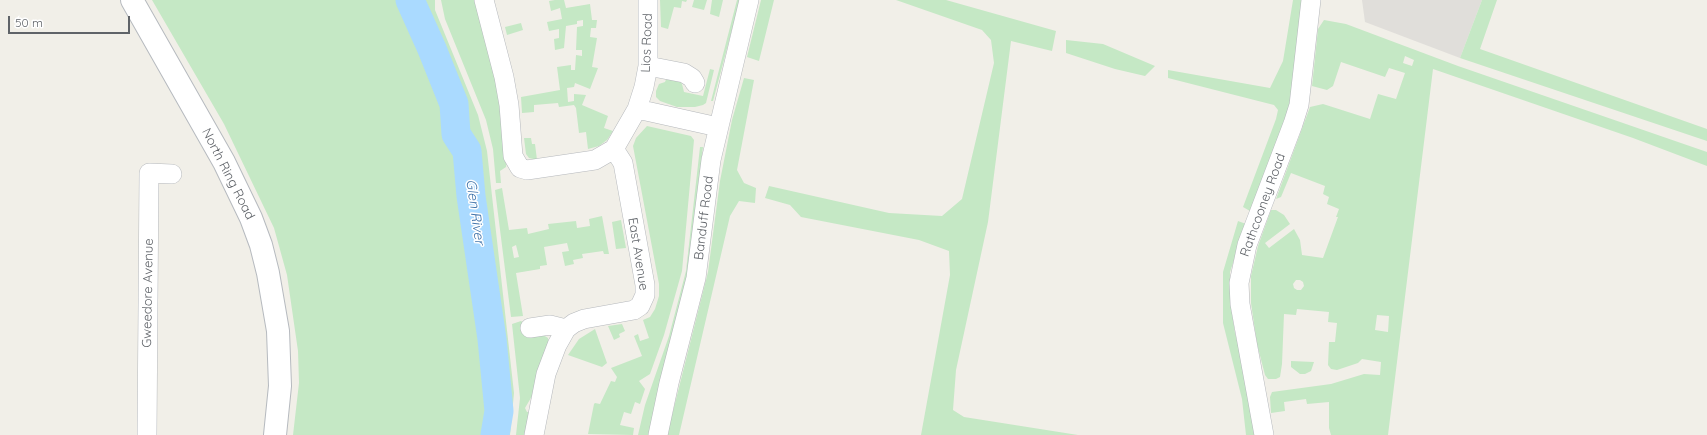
<!DOCTYPE html>
<style>
body{margin:0}
#map{position:relative;width:1707px;height:435px;overflow:hidden;background:#f1efe8;font-family:Quicksand,sans-serif}
canvas{display:block}
.scale{position:absolute;left:8px;top:16px;width:122px;height:18px;box-sizing:border-box;border:2px solid #5f6368;border-top:0;padding-left:5px;font-size:12px;line-height:14px;white-space:nowrap;color:#5f6368;-webkit-text-stroke:3px #fff;paint-order:stroke}
</style>
<div id="map">
<canvas width="1707" height="435"></canvas>
<div class="scale">50 m</div>
</div>
<script>
const ctx = document.querySelector('canvas').getContext('2d');
ctx.lineJoin = 'round';
function fillPath(path, color) { ctx.fillStyle = color; ctx.fill(path, 'evenodd'); }
const poly = rows => new Path2D(rows.map(r => 'M' + r).join(''));
function strokePath(path, color, width, dash) { ctx.strokeStyle = color; ctx.lineWidth = width; ctx.lineCap = dash ? 'butt' : 'round'; ctx.setLineDash(dash || []); ctx.stroke(path); }
function write(font, color, halo, rows, align = 'center') {
  ctx.font = font + ' Quicksand,sans-serif'; ctx.lineWidth = 3; ctx.setLineDash([]); ctx.textBaseline = 'middle'; ctx.strokeStyle = halo; ctx.fillStyle = color; for (const [text, x, y, turn = 0] of rows) {
    ctx.save(); ctx.translate(x, y); ctx.rotate((+turn || 0) * Math.PI / 180); ctx.textAlign = isNaN(turn) ? turn : align; if (halo) ctx.strokeText(text, 0, 0); ctx.fillText(text, 0, 0); ctx.restore();
  }
}
const industrial = poly([
 [1362,0,1482,0,1460,58,1365,22]
]);
const green = poly([
 [152,0,435,0,435,10,478,115,487,151,514,393,510,435,293,435,299,383,298,351,287,275,274,228,224,124],
 [441,0,478,0,498,81,507,160,506,167,500,171,501,183,496,183,493,149,486,120,445,19],
 [555,0,564,0,566,8,590,4,592,20,597,20,596,28,591,28,590,37,597,38,592,67,598,68,590,89,575,83,574,87,567,88,568,102,574,101,574,94,586,95,582,105,608,116,604,128,613,131,607,140,599,146,588,149,586,132,579,133,576,108,574,105,559,107,558,103,534,105,534,112,522,113,521,97,560,90,557,67,571,65,571,70,575,70,576,55,582,56,582,50,576,50,577,27,583,26,583,20,577,21,577,24,566,26,564,48,555,50,554,39,559,38,559,29,549,31,547,22,562,19,560,8,551,11,549,1],
 [660,0,687,0,686,2,682,1,681,8,674,7,668,29,661,27],
 [694,0,707,0,704,10,692,7],
 [712,0,723,0,719,17,710,14],
 [737,0,740,0,713,101,711,101],
 [761,0,774,0,759,61,747,57],
 [896,0,946,0,1056,31,1052,51,1011,41,988,222,956,370,953,410,964,417,1078,435,921,435,950,275,949,251,919,240,801,217,790,205,765,198,769,186,889,213,942,216,962,199,994,63,991,40,982,30],
 [1293,0,1303,0,1289,111,1250,211,1243,207,1276,119,1278,110,1274,105,1168,78,1168,70,1270,88,1283,61],
 [1482,0,1497,0,1480,49,1707,129,1707,141,1460,58],
 [1324,20,1346,24,1458,66,1707,152,1707,166,1633,138,1433,69,1388,435,1331,435,1329,428,1329,402,1307,404,1306,399,1284,402,1285,411,1271,413,1270,397,1272,392,1331,384,1364,374,1380,375,1381,362,1362,359,1358,363,1337,370,1331,369,1328,365,1329,342,1335,342,1337,323,1328,322,1329,312,1297,309,1296,315,1284,314,1282,364,1280,377,1276,379,1268,379,1265,375,1257,344,1251,303,1251,276,1258,246,1271,210,1276,210,1284,215,1290,224,1265,243,1269,248,1294,229,1300,240,1302,255,1323,258,1338,217,1336,217,1339,209,1327,204,1329,197,1323,194,1325,186,1291,173,1281,197,1276,199,1310,107,1323,104,1370,119,1378,94,1396,99,1405,73,1389,68,1385,77,1341,62,1333,86,1327,90,1312,86,1318,29],
 [1405,56,1414,60,1412,66,1403,63],
 [1296,280,1300,280,1303,282,1304,286,1301,290,1297,290,1294,288,1293,284],
 [1377,315,1389,316,1388,332,1375,330],
 [521,23,523,30,507,35,505,27],
 [1066,40,1103,44,1155,66,1145,76,1115,69,1066,53],
 [710,69,714,70,706,103,703,105,695,107,677,107,660,101,656,97,656,91,659,84,665,82,667,77,679,80,682,84,684,92,703,96],
 [744,78,754,80,737,170,744,183,756,188,755,203,739,201,730,216,679,435,667,435,708,272,720,181,732,120],
 [647,126,691,136,694,140,682,271,664,335,650,374,639,381,645,389,640,404,635,402,631,414,624,412,620,425,634,428,633,435,588,434,594,404,595,403,600,404,611,381,615,382,617,377,611,368,642,356,634,336,638,334,640,341,649,338,643,320,650,317,655,309,659,296,659,284,633,146,636,138],
 [524,138,531,138,532,144,535,144,537,160,529,158,526,154],
 [700,147,703,147,689,272,649,435,638,435,645,405,669,336,686,271],
 [502,188,509,230,527,228,528,234,549,229,548,224,576,221,577,228,590,226,589,219,602,216,609,254,604,254,603,251,582,254,583,258,573,260,574,264,565,266,562,252,569,251,567,243,544,247,547,265,540,266,540,269,516,273,523,316,511,317,495,190],
 [516,245,519,257,514,258,512,247],
 [621,220,626,248,616,249,612,222],
 [1238,221,1246,224,1230,272,1230,299,1235,333,1252,396,1256,435,1246,435,1242,399,1223,323,1223,272],
 [521,321,548,338,549,345,535,391,525,408,527,412,531,412,527,435,516,435,520,398,512,324],
 [622,324,625,331,619,334,620,337,614,340,608,326],
 [595,329,607,363,602,367,568,355,579,339],
 [1291,361,1314,362,1311,371,1305,374,1300,374,1291,367]
]);
const river = poly([
 [410,0,432,49,454,104,456,134,467,151,471,196,492,339,499,411,495,435]
]);
const street = poly([
 [484,0,504,77,509,105,513,156,520,168,527,170,595,160,614,149,637,109,644,87,648,66,648,0],
 [648,66,684,73,692,78,695,83],
 [637,109,718,127],
 [530,328,550,325,566,329],
 [147,435,149,173,172,174],
 [534,435,546,374,557,345,566,329,574,323,584,319,634,310,640,306,645,295,645,285,623,163,614,149],
 [658,435,669,383,696,278,711,160,749,0],
 [1264,435,1240,304,1239,283,1247,245,1293,124,1299,105,1311,0]
]);
const secondary = poly([
 [132,0,224,162,251,218,261,245,268,273,278,331,280,386,275,435]
]);
const streetNames = [
 ["Lios Road",647,43,-88],
 ["North Ring Road",228,174,63],
 ["Rathcooney Road",1263,205,-70],
 ["Banduff Road",704,218,-83],
 ["East Avenue",638,254,81],
 ["Gweedore Avenue",148,293,-89]
];
const waterNames = [
 ["Glen River",475,212,82]
];
fillPath(industrial, '#e0deda');
fillPath(green, '#c5e8c5');
strokePath(river, '#aadaff', 29);
strokePath(street, '#b5b8bc', 20);
strokePath(secondary, '#b6babf', 24);
strokePath(street, '#fff', 19);
strokePath(secondary, '#fff', 22);
write('13px', '#5f6368', '#fff', streetNames);
write('italic 14px', '#4174aa', '#fff', waterNames);
</script>
